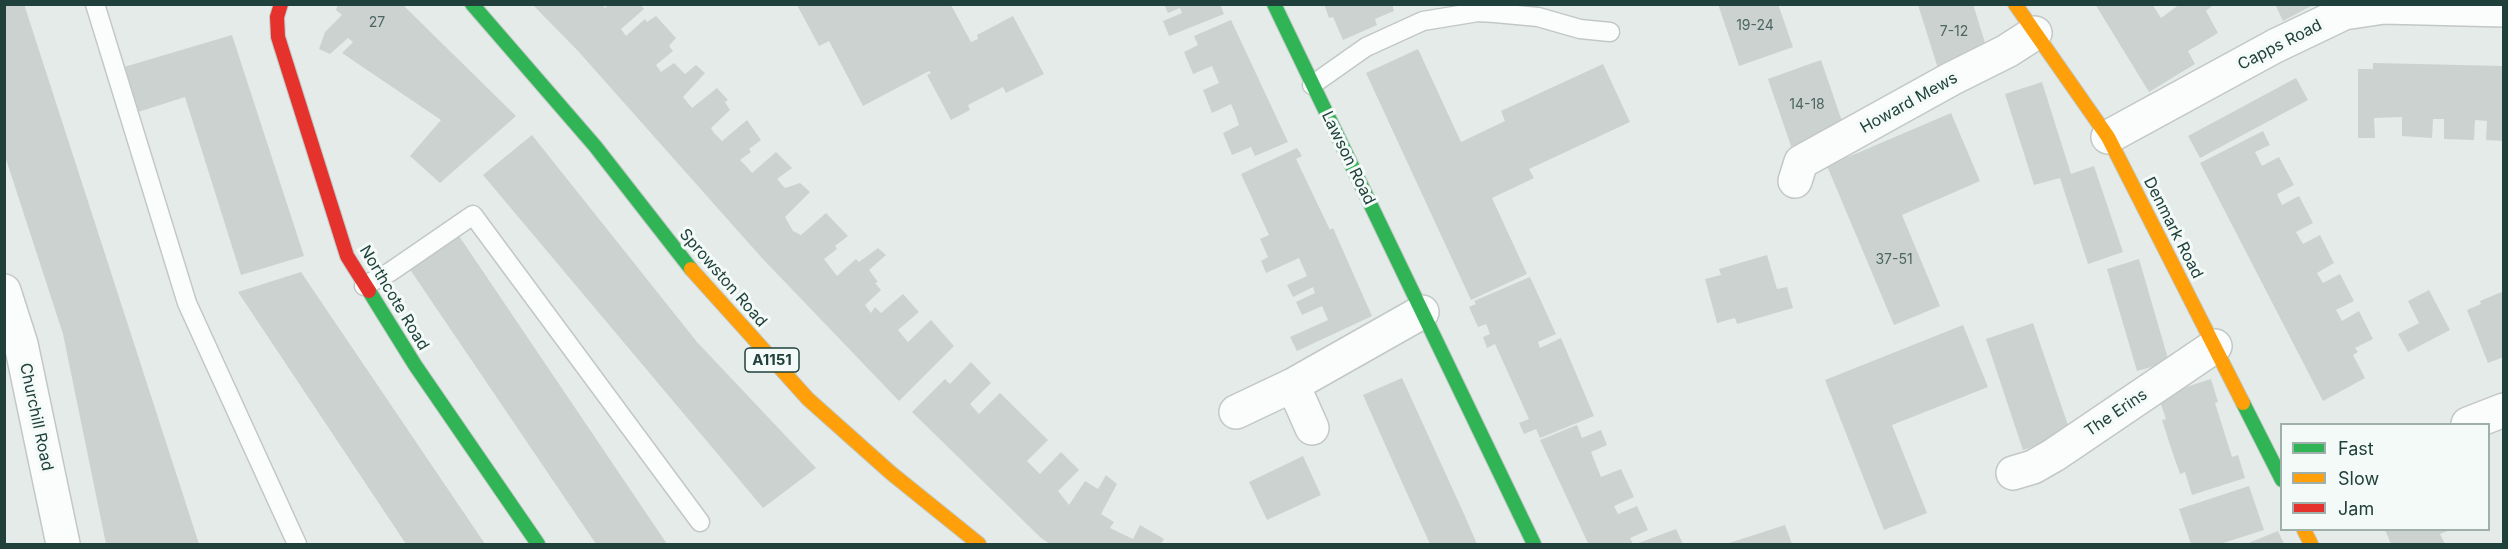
<!DOCTYPE html>
<style>
body{margin:0}
#map{position:relative;width:2508px;height:549px;overflow:hidden;background:#e5ebe9;font-family:Inter,sans-serif}
canvas{display:block}
.frame{position:absolute;inset:0;border:6px solid #20413b;pointer-events:none}
.legend{position:absolute;left:2280px;top:423px;width:210px;height:108px;box-sizing:border-box;background:#f3faf7;border:2px solid #9fb0ac;margin:0;padding:8px 10px;list-style:none;font-size:18px;color:#20413b}
.legend li{display:flex;align-items:center;gap:12px;height:30px}
.legend b{width:30px;border:2px solid #9fb0ac}
</style>
<div id="map">
<canvas width="2508" height="549"></canvas>
<div class="frame"></div>
<ul class="legend">
<li><b style="height:8px;background:#30b455"></b>Fast</li>
<li><b style="height:8px;background:#ff9f0a"></b>Slow</li>
<li><b style="height:8px;background:#e5322d"></b>Jam</li>
</ul>
</div>
<script>
const ctx = document.querySelector('canvas').getContext('2d');
ctx.lineJoin = 'round';
function fillPath(path, color) { ctx.fillStyle = color; ctx.fill(path, 'evenodd'); }
const poly = rows => new Path2D(rows.map(r => 'M' + r).join(''));
function strokePath(path, color, width, dash) { ctx.strokeStyle = color; ctx.lineWidth = width; ctx.lineCap = dash ? 'butt' : 'round'; ctx.setLineDash(dash || []); ctx.stroke(path); }
function write(font, color, halo, rows, align = 'center') {
  ctx.font = font + ' Inter,sans-serif'; ctx.lineWidth = 6; ctx.setLineDash([]); ctx.textBaseline = 'middle'; ctx.strokeStyle = halo; ctx.fillStyle = color; for (const [text, x, y, turn = 0] of rows) {
    ctx.save(); ctx.translate(x, y); ctx.rotate((+turn || 0) * Math.PI / 180); ctx.textAlign = isNaN(turn) ? turn : align; if (halo) ctx.strokeText(text, 0, 0); ctx.fillText(text, 0, 0); ctx.restore();
  }
}
const building = poly([
 [4,4,24,4,199,544,106,544,63,334,4,153],
 [338,4,402,4,516,116,440,183,410,156,441,120,342,53,353,42,348,38,330,54,319,49,325,32,342,15,336,10],
 [532,4,601,4,605,8,609,4,640,4,644,9,621,29,626,36,645,19,647,22,656,16,676,38,669,46,673,51,656,65,661,72,674,63,685,74,696,65,705,73,683,97,692,108,717,88,728,100,725,102,730,110,711,128,714,133,722,141,747,120,761,140,749,149,751,152,740,160,746,166,752,173,776,152,792,168,777,179,785,188,800,183,810,192,785,217,793,231,801,235,826,213,848,236,835,246,837,249,824,259,837,276,856,259,859,262,878,248,886,255,869,270,878,282,875,283,881,290,865,305,871,313,875,307,881,313,903,294,919,312,898,330,908,342,931,320,954,346,899,401,761,257,578,51],
 [1164,4,1220,4,1224,14,1169,36,1163,21,1182,13,1180,8,1168,13],
 [1324,4,1392,4,1394,11,1375,19,1377,25,1343,40,1333,17,1329,18],
 [1718,4,1778,4,1793,47,1739,66],
 [1920,4,1973,4,1990,59,1940,75,1918,5],
 [2095,4,2152,4,2161,18,2180,4,2214,4,2206,11,2218,33,2188,51,2195,64,2149,92],
 [2275,4,2315,4,2283,21],
 [797,5,951,5,971,42,978,39,977,35,1013,16,1044,74,1006,93,1003,87,968,105,970,110,951,120,927,75,931,73,929,71,863,106,829,41,819,46],
 [1231,20,1288,142,1255,156,1251,147,1232,155,1223,133,1239,125,1235,113,1231,104,1212,113,1203,90,1219,83,1212,66,1193,74,1184,52,1198,45,1194,36],
 [232,35,304,256,241,275,185,97,138,112,124,67],
 [1418,49,1461,142,1505,121,1501,111,1603,64,1630,122,1529,169,1534,178,1492,198,1527,274,1471,300,1366,73],
 [1821,60,1845,130,1792,149,1768,79],
 [2373,63,2504,66,2504,141,2486,140,2487,121,2475,120,2474,140,2444,139,2444,119,2433,119,2432,138,2402,136,2402,117,2374,118,2375,138,2358,138,2358,69,2373,69],
 [2296,78,2308,100,2200,158,2188,136],
 [2042,82,2071,174,2094,166,2123,252,2088,264,2060,178,2034,185,2005,94],
 [1951,113,1980,181,1902,215,1940,306,1894,325,1827,166],
 [2263,131,2270,145,2255,152,2262,166,2279,157,2294,185,2277,194,2282,205,2299,196,2313,223,2296,232,2303,244,2320,235,2334,263,2317,273,2323,283,2340,274,2354,301,2336,310,2339,315,2342,321,2359,311,2373,339,2355,348,2358,352,2353,355,2365,378,2323,401,2200,163],
 [532,135,697,342,816,468,763,508,483,175],
 [1297,148,1302,156,1296,159,1330,230,1333,228,1372,316,1297,351,1290,337,1328,320,1322,306,1302,315,1296,302,1315,293,1313,287,1293,297,1287,285,1307,276,1299,258,1266,273,1261,261,1268,257,1260,239,1269,235,1241,174],
 [457,233,667,544,596,544,407,265],
 [1767,255,1777,289,1787,287,1793,308,1737,324,1735,318,1717,323,1705,279,1721,275,1719,269],
 [2139,259,2169,362,2137,371,2107,269],
 [301,272,485,544,406,544,238,292],
 [1530,277,1556,334,1538,342,1540,348,1561,338,1594,416,1540,438,1536,429,1524,434,1519,423,1529,419,1495,344,1487,348,1483,337,1490,334,1487,326,1486,324,1478,327,1469,307,1476,304,1474,301],
 [2429,290,2450,330,2408,352,2398,334,2419,323,2408,301],
 [2504,291,2504,357,2488,363,2467,310,2481,304,2480,301],
 [2033,323,2071,434,2023,450,1986,339],
 [1963,325,1988,387,1892,425,1927,513,1884,530,1825,380],
 [971,362,991,383,970,404,979,414,1000,393,1048,440,1027,461,1040,474,1061,452,1079,470,1058,491,1069,505,1085,481,1098,489,1106,475,1117,484,1101,514,1114,522,1110,528,1133,539,1140,525,1164,539,1161,544,1050,544,1041,538,912,412,945,379,950,384],
 [1402,378,1464,514,1477,544,1430,544,1400,478,1363,395],
 [2211,379,2218,402,2215,403,2232,457,2238,455,2245,478,2192,495,2185,472,2180,474,2171,448,2162,420,2166,419,2158,396],
 [1577,425,1582,438,1601,430,1607,445,1591,452,1601,477,1621,469,1634,497,1614,506,1618,514,1637,506,1648,530,1630,538,1633,544,1588,544,1587,541,1540,440],
 [1303,456,1321,495,1267,520,1249,482],
 [2249,486,2264,530,2220,544,2191,544,2179,509],
 [1785,525,1792,544,1726,544],
 [1676,529,1683,544,1636,544],
 [2385,530,2450,530,2440,534,2445,544,2391,544],
 [2278,531,2284,544,2246,544]
]);
const lane = poly([
 [95,4,187,303,297,544],
 [1312,85,1366,47,1423,21,1478,12,1495,13,1538,17,1580,29,1610,32],
 [364,286,390,272,473,215,700,522]
]);
const street = poly([
 [2108,137,2275,46,2344,13,2384,7,2504,10],
 [1795,181,1801,162,1951,79,2007,51,2035,33],
 [4,291,21,344,63,544],
 [1293,385,1312,428],
 [1236,412,1293,385,1422,312],
 [2468,424,2504,410],
 [2013,473,2033,467,2054,455,2215,346]
]);
const fast = poly([
 [472,4,595,146,691,269],
 [1274,4,1534,544],
 [369,291,415,365,538,544],
 [2243,403,2282,480]
]);
const slow = poly([
 [2015,4,2108,137,2243,403],
 [691,269,808,399,891,473,979,544],
 [2304,530,2311,544]
]);
const jam = poly([
 [281,4,277,17,278,37,347,256,369,291]
]);
const numberNames = [
 ["27",377,23],
 ["19-24",1755,26],
 ["7-12",1954,32],
 ["14-18",1807,105],
 ["37-51",1894,260]
];
const shields = [
 [772,360,54]
];
const shieldNames = [
 ["A1151",772,360]
];
const streetNames = [
 ["Capps Road",2280,45,-27],
 ["Howard Mews",1909,103,-29],
 ["Lawson Road",1348,158,64],
 ["Denmark Road",2173,228,63],
 ["Sprowston Road",723,278,49],
 ["Northcote Road",394,298,59],
 ["The Erins",2116,413,-34],
 ["Churchill Road",36,417,78]
];
fillPath(building, '#ccd2d0');
strokePath(lane, '#c2c8c6', 21);
strokePath(street, '#c2c8c6', 36);
strokePath(fast, '#c0c9c6', 16);
strokePath(slow, '#c0c9c6', 16);
strokePath(jam, '#c0c9c6', 16);
strokePath(lane, '#fbfcfc', 18);
strokePath(street, '#fbfcfc', 33);
strokePath(fast, '#30b455', 14);
strokePath(slow, '#ff9f0a', 14);
strokePath(jam, '#e5322d', 14);
write('14px', '#4c6661', null, numberNames);
for (const [x, y, w] of shields) { const box = new Path2D(); box.roundRect(x - w / 2, y - 12, w, 24, 4.5); ctx.fillStyle = '#f3faf7'; ctx.fill(box); strokePath(box, '#20413b', 1.5); }
write('bold 15px', '#20413b', null, shieldNames);
write('16px', '#20413b', '#f3faf7', streetNames);
</script>
